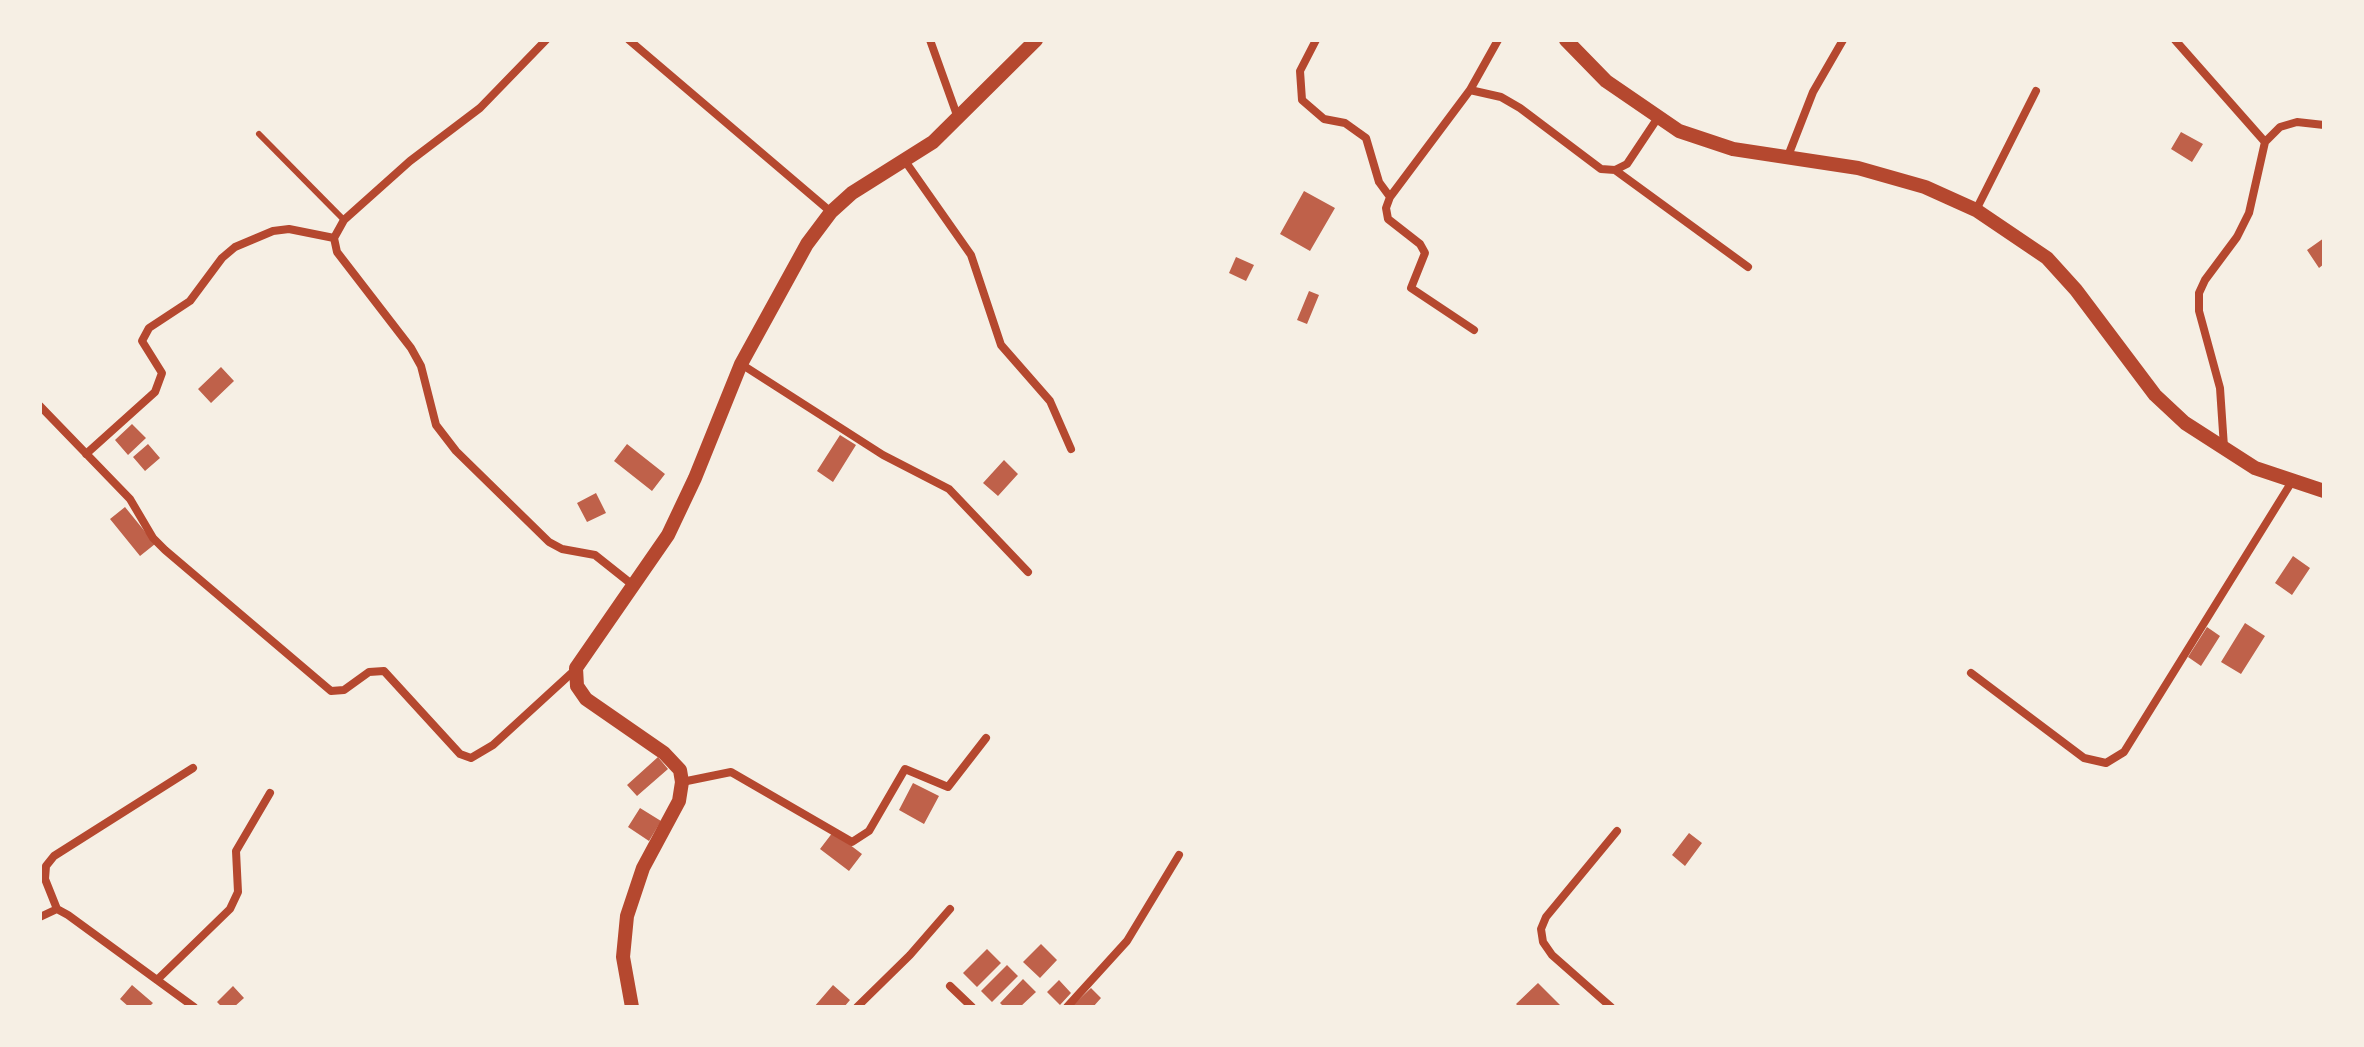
<!DOCTYPE html>
<style>
body{margin:0}
#map{position:relative;width:2364px;height:1047px;overflow:hidden;background:#f6efe4;font-family:"IBM Plex Sans",sans-serif}
canvas{display:block}
.frame{position:absolute;inset:0;border:42px solid #f6efe4;pointer-events:none}
</style>
<div id="map">
<canvas width="2364" height="1047"></canvas>
<div class="frame"></div>
</div>
<script>
const ctx = document.querySelector('canvas').getContext('2d');
ctx.lineJoin = 'round';
function fillPath(path, color) { ctx.fillStyle = color; ctx.fill(path, 'evenodd'); }
const poly = rows => new Path2D(rows.map(r => 'M' + r).join(''));
function strokePath(path, color, width, dash) { ctx.strokeStyle = color; ctx.lineWidth = width; ctx.lineCap = dash ? 'butt' : 'round'; ctx.setLineDash(dash || []); ctx.stroke(path); }
const building = poly([
 [2181,132,2203,144,2192,162,2171,149],
 [1304,191,1335,208,1310,251,1280,234],
 [2324,238,2324,264,2319,268,2307,250],
 [1236,257,1254,265,1246,281,1229,273],
 [1309,291,1319,295,1307,324,1297,320],
 [221,367,234,381,211,403,198,389],
 [132,424,146,438,128,455,115,440],
 [840,435,856,445,833,482,817,471],
 [148,444,160,458,145,471,133,457],
 [627,444,665,474,652,491,614,461],
 [1004,460,1018,474,998,496,983,483],
 [596,493,606,513,587,522,577,503],
 [125,507,155,544,140,556,110,519],
 [2293,556,2310,568,2292,595,2275,583],
 [2245,623,2265,636,2241,674,2221,662],
 [2207,627,2220,636,2201,666,2188,657],
 [658,757,668,769,637,796,627,785],
 [913,783,939,796,924,824,899,810],
 [640,808,661,821,649,841,628,827],
 [833,832,862,854,849,871,820,849],
 [1689,833,1702,843,1685,866,1672,855],
 [1041,944,1057,960,1040,978,1023,962],
 [987,949,1001,963,977,987,963,973],
 [1007,965,1018,976,992,1002,981,991],
 [1023,979,1036,992,1020,1007,1004,1007,1000,1003],
 [1059,980,1071,993,1060,1005,1047,992],
 [1538,983,1562,1007,1519,1007,1516,1004],
 [132,985,153,1003,149,1007,129,1007,120,999],
 [833,985,850,1000,844,1007,814,1007],
 [233,986,244,998,234,1007,222,1007,217,1002],
 [1091,988,1101,998,1093,1007,1071,1007]
]);
const service = poly([
 [259,134,344,220]
]);
const minor = poly([
 [546,40,480,108,410,161,344,220,334,238,337,252,411,348,421,366,436,425,456,451,549,542,562,549,595,555,634,586],
 [629,40,831,212],
 [930,40,958,118],
 [1316,40,1300,71,1302,100,1324,119,1345,123,1366,138,1379,182,1390,197],
 [2175,40,2265,142],
 [1470,90,1501,97,1520,108,1601,169,1615,170,1627,164,1657,119],
 [1788,156,1813,92,1843,40],
 [905,161,971,255,1001,345,1050,401,1071,449],
 [1615,170,1748,267],
 [1976,210,2036,91],
 [1474,330,1411,288,1425,253,1420,244,1388,219,1386,208,1390,197,1470,90,1498,40],
 [741,364,883,455,949,489,1028,572],
 [40,406,130,499,153,538,165,550,331,691,344,690,369,672,384,671,460,754,471,758,493,745,576,669],
 [2224,447,2220,388,2199,311,2199,293,2205,280,2237,237,2249,213,2265,142,2280,127,2297,122,2324,125],
 [86,454,155,392,162,373,142,341,149,328,190,301,222,258,235,247,273,231,289,229,334,238],
 [1971,673,2084,758,2106,763,2124,752,2291,483],
 [682,782,731,772,852,842,869,831,905,769,948,787,986,738],
 [57,909,45,879,46,866,54,856,193,768],
 [40,917,57,909,68,915,194,1007],
 [158,979,230,909,238,892,236,851,270,793],
 [950,986,972,1007],
 [857,1007,910,955,950,909],
 [1067,1007,1127,941,1179,855],
 [1611,1007,1552,955,1543,942,1541,929,1546,917,1617,831]
]);
const tertiary = poly([
 [1566,40,1606,81,1679,131,1733,149,1858,168,1925,187,1976,210,2047,258,2076,290,2155,395,2185,423,2255,468,2324,491],
 [632,1007,623,957,627,916,643,868,679,801,682,782,680,770,664,753,586,699,577,686,576,668,668,535,695,478,741,364,807,244,831,212,852,193,933,142,1036,40]
]);
fillPath(building, '#bf614a');
strokePath(service, '#b5482f', 6);
strokePath(minor, '#b5482f', 8);
strokePath(tertiary, '#b5482f', 14);
</script>
